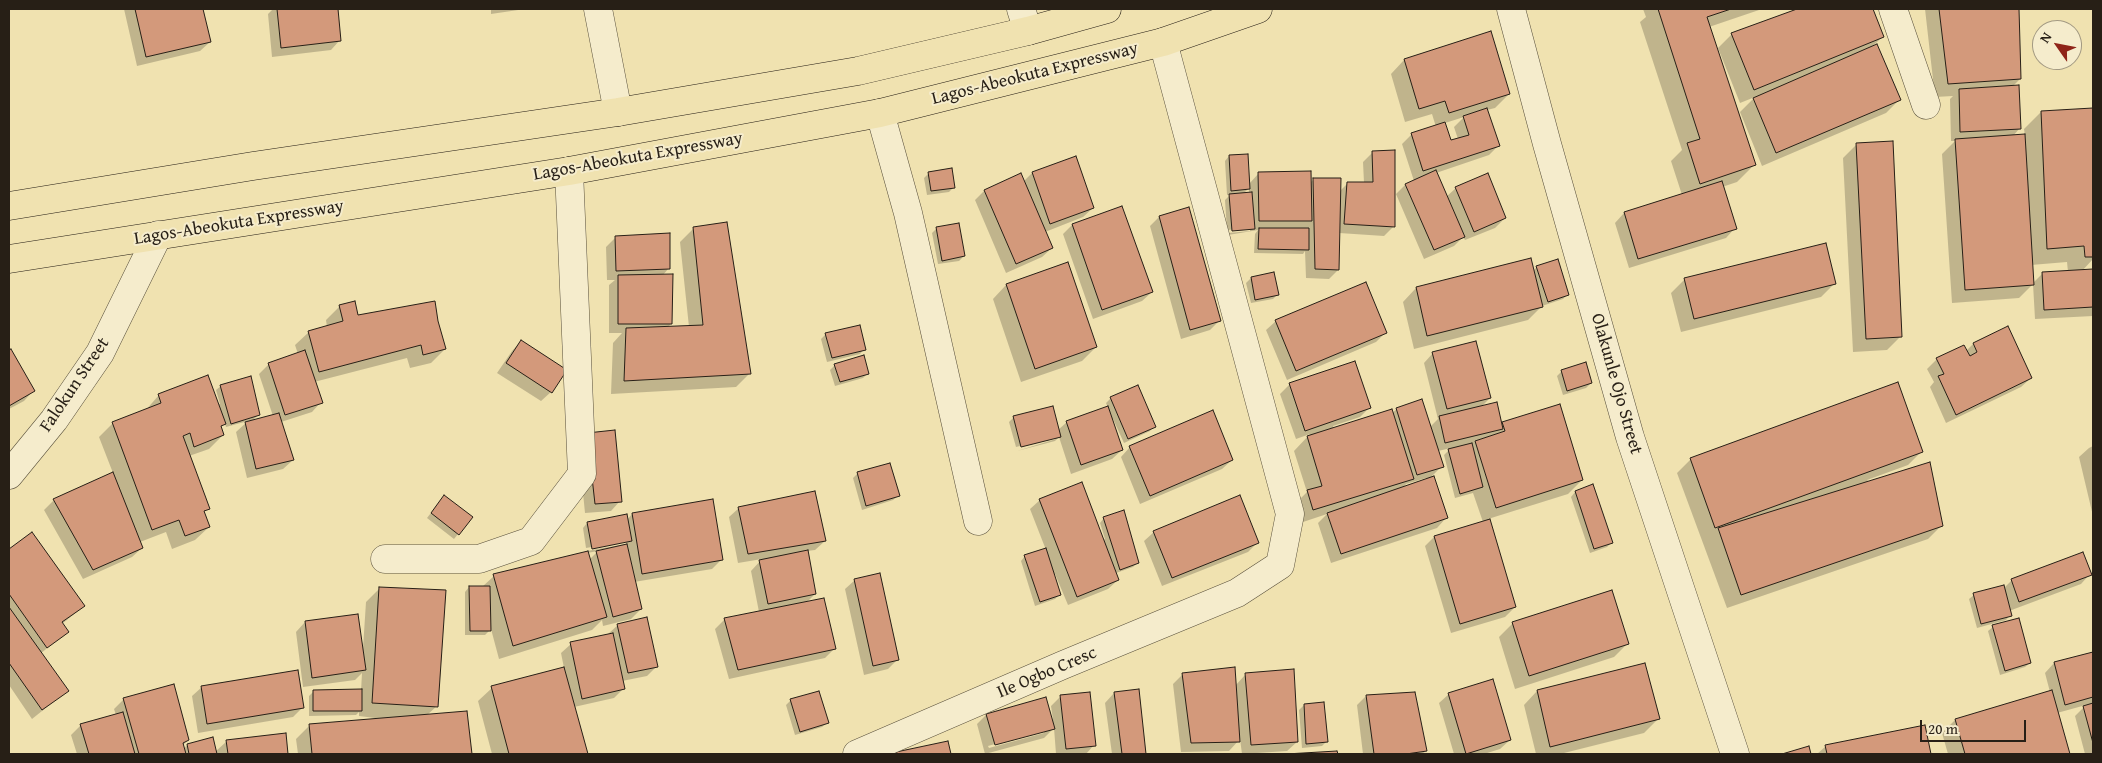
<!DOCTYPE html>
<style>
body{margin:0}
#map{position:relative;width:2102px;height:763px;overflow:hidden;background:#f0e2b0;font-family:"Gentium Book Plus",serif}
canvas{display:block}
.frame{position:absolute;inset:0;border:10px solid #271f16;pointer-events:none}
.north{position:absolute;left:2032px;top:20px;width:50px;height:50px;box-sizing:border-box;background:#f5eccc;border:1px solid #a39a83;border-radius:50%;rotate:303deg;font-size:14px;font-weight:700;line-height:20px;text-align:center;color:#271f16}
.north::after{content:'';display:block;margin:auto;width:18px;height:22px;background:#8f2418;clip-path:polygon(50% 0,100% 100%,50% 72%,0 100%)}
.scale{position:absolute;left:1920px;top:720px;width:106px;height:22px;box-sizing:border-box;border:2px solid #271f16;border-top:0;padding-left:6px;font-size:15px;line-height:18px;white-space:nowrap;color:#271f16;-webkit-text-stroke:4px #f5eccc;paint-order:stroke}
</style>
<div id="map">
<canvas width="2102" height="763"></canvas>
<div class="frame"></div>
<div class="north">N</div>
<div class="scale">20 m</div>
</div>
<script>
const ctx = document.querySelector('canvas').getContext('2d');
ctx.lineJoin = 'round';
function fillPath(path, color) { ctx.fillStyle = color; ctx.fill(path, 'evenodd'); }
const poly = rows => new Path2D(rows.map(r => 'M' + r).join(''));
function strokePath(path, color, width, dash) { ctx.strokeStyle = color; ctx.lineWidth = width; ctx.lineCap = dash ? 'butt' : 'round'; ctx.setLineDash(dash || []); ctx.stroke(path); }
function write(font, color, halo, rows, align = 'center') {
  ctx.font = font + ' "Gentium Book Plus",serif'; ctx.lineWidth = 4; ctx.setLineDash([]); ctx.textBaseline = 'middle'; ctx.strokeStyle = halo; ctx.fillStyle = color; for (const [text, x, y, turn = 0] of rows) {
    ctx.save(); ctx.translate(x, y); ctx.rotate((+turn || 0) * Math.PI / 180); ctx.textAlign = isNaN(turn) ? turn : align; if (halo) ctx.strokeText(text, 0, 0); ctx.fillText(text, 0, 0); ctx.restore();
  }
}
const shadow = poly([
 [124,9,202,9,210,42,200,51,137,66],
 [273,9,337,9,340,40,331,50,272,57,268,14],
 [491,9,525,9,491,14],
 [1643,9,1762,9,1709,27,1754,165,1737,182,1722,187,1735,228,1726,238,1629,268,1615,223,1624,213,1682,195,1671,161,1682,150,1640,22,1646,17],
 [1800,9,1871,9,1882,37,1870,49,1899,100,1886,113,1762,166,1740,112,1755,97,1740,103,1718,48,1732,34],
 [1925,9,2018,9,2020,79,2012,87,2020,128,2012,137,2025,136,2024,129,2041,112,2093,109,2093,259,2082,271,2093,271,2093,316,2035,319,2033,284,2019,298,1952,303,1942,154,1955,141,1951,141,1950,99,1953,96,1935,97],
 [2067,262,2068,272,2043,273,2033,283,2031,265],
 [1490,33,1509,94,1495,108,1487,110,1498,146,1489,155,1436,173,1446,197,1456,188,1505,218,1495,228,1465,240,1463,237,1454,246,1424,259,1396,194,1405,185,1414,181,1402,144,1412,134,1436,127,1432,114,1405,122,1391,74,1404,60],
 [1464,117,1454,127,1458,139,1450,142,1445,123],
 [1857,144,1901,336,1887,350,1853,352,1843,158],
 [1373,152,1394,226,1384,236,1339,233,1338,270,1329,279,1306,278,1305,251,1303,254,1254,253,1255,234,1258,230,1228,235,1228,233,1250,231,1250,228,1227,230,1225,200,1231,194,1227,195,1225,161,1229,156,1249,184,1259,173,1310,183,1314,179,1340,191,1348,183,1364,183,1363,162],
 [1249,188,1249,194,1243,194],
 [929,173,953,188,949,192,927,195,924,178],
 [1032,173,1093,208,1083,217,1045,232,1052,248,1042,257,1006,273,975,200,984,191,1023,182],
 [1159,217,1220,320,1210,330,1181,339,1150,226],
 [1072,225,1152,292,1142,301,1093,319,1063,234],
 [694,228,750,373,736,387,611,394,613,343,622,333,609,333,609,285,615,280,607,280,606,247,616,237,669,268,662,276,671,324,667,328,689,327,680,242],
 [937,228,964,256,959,261,938,264,932,233],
 [1067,264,1096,347,1082,361,1021,382,993,299,1006,285],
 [1537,267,1568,294,1563,299,1542,306,1528,320,1414,349,1403,302,1416,288,1533,271],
 [1273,273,1278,294,1273,299,1251,303,1246,283,1251,278],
 [1685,279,1835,283,1821,297,1681,332,1671,293],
 [339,307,357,316,437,321,445,349,431,363,410,368,407,358,314,382,321,402,312,412,281,422,293,460,283,469,247,478,236,432,248,421,226,427,225,423,220,428,223,435,209,449,189,456,208,508,203,513,209,527,195,540,172,549,166,532,140,542,142,548,132,557,83,579,44,510,54,500,113,473,99,437,113,423,145,411,159,395,220,404,216,390,221,386,259,414,252,421,273,416,259,374,268,365,298,354,295,345,309,332,327,327,326,320],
 [1276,321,1386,332,1376,342,1287,380,1266,330],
 [826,334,864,349,860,354,827,362,821,339],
 [521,341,551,392,541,401,497,373,512,351],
 [1973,344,2031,378,2021,387,1946,423,1930,387,1934,382,1927,369,1937,359,1966,351],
 [11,350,33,391,24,401,9,409,9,351],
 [1433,353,1490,398,1480,408,1501,425,1503,423,1582,480,1568,494,1488,519,1515,607,1505,617,1451,633,1425,546,1434,537,1483,522,1473,493,1455,498,1444,455,1451,448,1438,451,1442,466,1432,476,1446,518,1437,528,1331,563,1318,523,1327,514,1300,523,1294,505,1307,492,1294,451,1310,434,1296,439,1280,394,1290,384,1370,407,1360,417,1333,426,1334,429,1392,413,1397,409,1430,427,1438,419,1424,363],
 [1426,478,1427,480,1402,489,1406,484],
 [835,365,868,373,863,378,835,386,830,370],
 [1562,371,1591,383,1586,388,1563,395,1557,376],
 [1111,398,1154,426,1150,431,1124,443,1113,419,1112,420,1122,450,1112,459,1071,474,1059,437,1055,441,1017,451,1056,439,1056,437,1016,447,1009,422,1014,417,1058,430,1067,422,1108,408,1106,403],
 [578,443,620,501,611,511,585,513],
 [2093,446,2093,516,2079,457,2089,448],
 [1130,447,1232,460,1222,469,1140,504,1121,457],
 [1922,451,1908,465,1867,480,1942,525,1928,539,1727,608,1677,473,1691,459],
 [858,473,898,496,893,500,862,510,853,478],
 [1593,486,1612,542,1607,547,1590,553,1571,497,1575,492],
 [1040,500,1103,540,1105,539,1100,523,1104,518,1138,562,1133,567,1116,573,1118,580,1108,589,1068,605,1055,574,1053,574,1060,594,1055,599,1035,606,1021,561,1025,556,1046,550,1030,509],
 [440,501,458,534,454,539,427,518],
 [712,501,722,559,712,569,634,582,641,609,631,619,603,626,602,620,592,630,499,659,491,629,485,635,465,635,465,592,469,587,482,587,494,576,589,560,598,551,587,553,587,551,626,544,626,541,586,548,583,528,587,523,627,520,632,514],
 [739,508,825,541,815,550,807,551,815,594,806,603,835,648,825,658,729,679,715,629,725,619,759,612,751,571,762,559,738,563,729,517],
 [1154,532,1258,542,1248,552,1162,586,1144,541],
 [32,534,84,606,62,624,67,632,40,654,67,691,32,719,9,685,9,549],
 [2090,574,2081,584,2009,611,2010,615,2006,620,1977,628,1969,599,1974,595,2003,589,2012,580],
 [855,580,897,660,888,669,864,675,845,589],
 [380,588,437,706,427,715,466,712,470,754,298,754,296,739,310,725,383,719,359,716,359,712,356,715,309,716,309,696,314,691,361,691,362,673,355,680,303,687,296,632,305,622,357,615,363,648,366,602],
 [1513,623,1627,644,1614,657,1515,689,1499,637],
 [618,625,657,666,647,676,622,681,624,688,614,698,574,707,586,754,492,754,478,701,492,688,564,668,561,653,571,644,608,634],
 [1993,627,2030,663,2025,667,2000,675,1988,631],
 [2093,653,2093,754,2085,754,2075,716,2086,705,2057,713,2069,754,1948,754,1942,733,1955,720,2050,692,2045,673,2054,663],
 [1644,664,1658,719,1644,733,1560,754,1536,754,1524,705,1537,691],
 [1183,674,1235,686,1245,675,1297,742,1287,751,1242,754,1240,739,1229,751,1181,752,1173,684],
 [202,687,303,707,293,717,198,733,192,696],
 [1138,690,1145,754,1112,754,1105,703,1114,693],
 [1449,694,1510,740,1500,749,1484,754,1454,754,1439,703],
 [1061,696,1094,745,1086,754,1056,754,1054,728,1044,738,985,754,977,724,986,715,1053,720,1051,706],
 [1044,730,1044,733,989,748,988,746],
 [1366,696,1426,751,1422,754,1363,754,1357,705],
 [124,699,188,740,183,745,184,749,187,745,215,752,227,741,285,735,287,754,77,754,71,735,81,725,116,715,114,709],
 [791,700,827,723,822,727,795,735,786,705],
 [1304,705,1326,742,1322,746,1302,748,1299,710],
 [1924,726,1930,754,1817,754,1826,746],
 [947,743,950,754,896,754,897,753]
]);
const building = poly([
 [135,9,203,9,211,42,146,57,135,9],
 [277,9,338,9,341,41,281,48,277,9],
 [1658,9,1731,9,1707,17,1756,165,1700,184,1687,143,1700,139,1658,9],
 [1797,9,1873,9,1884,37,1754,90,1731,33,1797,9],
 [1939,9,2019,9,2021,79,1948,84,1939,9],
 [1491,31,1510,94,1449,113,1445,101,1419,109,1404,59,1491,31],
 [1877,44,1901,100,1776,153,1753,98,1877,44],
 [2019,85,2021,129,1960,132,1959,89,2019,85],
 [1487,108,1500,146,1423,171,1411,133,1445,122,1451,140,1469,135,1463,116,1487,108],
 [2093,108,2093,257,2085,257,2084,246,2047,249,2041,111,2093,108],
 [2025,134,2034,285,1965,290,1955,139,2025,134],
 [1893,141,1902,337,1866,339,1856,143,1893,141],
 [1395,150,1395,227,1344,224,1347,182,1373,182,1372,151,1395,150],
 [1248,154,1250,189,1231,191,1229,155,1248,154],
 [1076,156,1094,208,1050,224,1032,172,1076,156],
 [952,168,955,188,931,191,928,172,952,168],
 [1436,170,1465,237,1434,250,1405,184,1436,170],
 [1311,171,1312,221,1259,221,1258,172,1311,171],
 [1021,173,1053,248,1016,264,984,190,1021,173],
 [1488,173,1506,218,1474,232,1455,187,1488,173],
 [1313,178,1341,178,1339,270,1315,269,1313,178],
 [1722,181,1737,229,1638,259,1624,212,1722,181],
 [1252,192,1255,229,1232,231,1229,194,1252,192],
 [1122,206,1153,292,1102,310,1072,224,1122,206],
 [1189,207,1221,321,1190,330,1159,216,1189,207],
 [727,222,751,374,624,381,626,328,703,325,693,227,727,222],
 [959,223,965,256,942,261,936,227,959,223],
 [1259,228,1309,228,1309,250,1258,249,1259,228],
 [670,233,670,269,616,271,615,236,670,233],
 [1826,243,1836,284,1694,319,1684,278,1826,243],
 [1531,258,1543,307,1427,336,1416,287,1531,258],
 [1558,259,1569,295,1548,302,1536,266,1558,259],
 [1068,262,1097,347,1035,369,1006,284,1068,262],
 [2093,269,2093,307,2044,310,2042,272,2093,269],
 [1274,272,1279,295,1255,300,1251,277,1274,272],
 [673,274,672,324,618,324,618,275,673,274],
 [1366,282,1387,333,1296,371,1275,320,1366,282],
 [355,301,358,315,435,301,438,321,446,349,423,355,421,345,319,372,308,331,343,321,339,305,355,301],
 [860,325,866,350,832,358,825,333,860,325],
 [2008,326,2032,378,1956,415,1938,376,1944,374,1936,358,1964,345,1970,356,1977,352,1973,343,2008,326],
 [521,340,567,370,552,393,506,363,521,340],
 [1476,341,1491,398,1447,409,1432,352,1476,341],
 [11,349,35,391,9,406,9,350,11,349],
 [305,350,323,403,285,415,268,363,305,350],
 [864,355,869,374,840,382,834,364,864,355],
 [1355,361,1371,408,1305,431,1289,383,1355,361],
 [1586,362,1592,383,1567,391,1561,370,1586,362],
 [208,375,226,424,221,426,224,435,194,447,190,433,183,436,210,509,204,511,210,527,185,536,179,520,152,530,112,422,161,403,158,394,208,375],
 [251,376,260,415,231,424,220,385,251,376],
 [1898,382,1923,452,1715,528,1690,458,1898,382],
 [1138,385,1156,427,1128,439,1110,397,1138,385],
 [1422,399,1444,467,1417,475,1396,408,1422,399],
 [1497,402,1503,429,1445,443,1439,416,1497,402],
 [1560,404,1583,480,1496,508,1475,441,1505,431,1502,422,1560,404],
 [1053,406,1061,437,1021,447,1013,416,1053,406],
 [1108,406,1123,450,1081,465,1066,421,1108,406],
 [1392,409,1414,479,1313,510,1307,490,1322,486,1307,436,1392,409],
 [1213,410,1233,460,1150,496,1129,446,1213,410],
 [279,413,294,460,256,469,245,422,279,413],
 [615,430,622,502,595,504,587,433,615,430],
 [1472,443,1483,487,1460,494,1448,449,1472,443],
 [1930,462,1943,526,1741,595,1718,528,1930,462],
 [890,463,900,496,866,506,857,472,890,463],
 [113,472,143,548,93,570,53,499,113,472],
 [1434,476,1448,518,1341,554,1327,513,1434,476],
 [1082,482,1119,580,1077,597,1039,499,1082,482],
 [1593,484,1613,543,1594,549,1575,491,1593,484],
 [815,491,826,541,748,554,738,507,815,491],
 [444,495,473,517,459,535,431,513,444,495],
 [1240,495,1259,543,1172,578,1153,531,1240,495],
 [713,499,723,560,642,574,632,513,713,499],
 [1124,510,1139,563,1120,570,1103,517,1124,510],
 [627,514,632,541,592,549,587,522,627,514],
 [1490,519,1516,607,1460,624,1434,536,1490,519],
 [32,532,85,606,62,622,69,632,47,648,9,594,9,549,32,532],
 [627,544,642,609,613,617,596,551,627,544],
 [1046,548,1061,595,1040,602,1024,555,1046,548],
 [808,550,816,594,768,604,759,560,808,550],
 [588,551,607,617,513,646,493,574,588,551],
 [2083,552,2092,575,2019,602,2011,579,2083,552],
 [880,573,899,660,873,666,854,579,880,573],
 [2004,585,2012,616,1981,624,1973,593,2004,585],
 [469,586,490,586,491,631,470,631,469,586],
 [379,587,446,590,438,707,372,703,379,587],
 [1612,590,1629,644,1529,676,1512,622,1612,590],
 [824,598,836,649,738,670,724,618,824,598],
 [9,607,69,691,42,710,9,663,9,607],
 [358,614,366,670,312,678,305,621,358,614],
 [647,617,658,667,628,673,617,624,647,617],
 [2019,618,2031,663,2005,671,1992,625,2019,618],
 [613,633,625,689,582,699,570,642,613,633],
 [2093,652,2093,697,2065,705,2054,662,2093,652],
 [1645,663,1660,719,1550,747,1537,690,1645,663],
 [564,667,588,754,509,754,491,686,564,667],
 [1235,667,1240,742,1191,743,1182,673,1235,667],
 [1294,669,1298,742,1251,745,1245,673,1294,669],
 [298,670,304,708,207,724,201,686,298,670],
 [1493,679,1511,740,1466,754,1448,693,1493,679],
 [174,684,189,740,183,743,186,754,139,754,123,698,174,684],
 [362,689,362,711,313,711,313,690,362,689],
 [1139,689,1146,754,1122,754,1114,692,1139,689],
 [2052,690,2070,754,1965,754,1955,719,2052,690],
 [819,691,829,723,800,732,790,699,819,691],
 [1090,692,1096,746,1066,749,1060,695,1090,692],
 [1415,692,1427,751,1406,754,1374,754,1366,695,1415,692],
 [1046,697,1055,729,995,745,986,714,1046,697],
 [1324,702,1328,742,1306,744,1304,704,1324,702],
 [2093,703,2093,743,2083,706,2093,703],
 [467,711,472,754,312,754,309,724,467,711],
 [123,712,135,754,89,754,80,724,123,712],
 [1925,725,1931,754,1827,754,1825,745,1925,725],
 [286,733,288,754,228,754,226,740,286,733],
 [213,737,217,754,189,754,187,744,213,737],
 [948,741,951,754,897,754,896,752,948,741],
 [1809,746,1811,754,1782,754,1809,746],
 [1337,751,1338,754,1286,754,1337,751]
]);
const minor = poly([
 [598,9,618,112],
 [1021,9,1028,31],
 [1511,9,1547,144,1630,437,1735,754],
 [1893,9,1926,105],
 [880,113,908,213,978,521],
 [9,475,54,420,100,353,158,235],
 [385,559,479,559,531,541,582,474,569,171],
 [857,754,1063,665,1237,593,1280,565,1290,514,1163,42]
]);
const highway = poly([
 [9,206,253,166,618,112,858,71,1028,31,1107,9],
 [9,259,569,171,880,113,1163,42,1258,9]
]);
const streetNames = [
 ["Lagos-Abeokuta Expressway",1035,74,-14],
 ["Lagos-Abeokuta Expressway",638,157,-10],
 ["Lagos-Abeokuta Expressway",239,223,-9],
 ["Olakunle Ojo Street",1616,384,74],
 ["Falokun Street",75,385,-56],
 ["Ile Ogbo Cresc",1047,673,-23]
];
fillPath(shadow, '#0003');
fillPath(building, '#d3997b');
strokePath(building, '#271f16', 1);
strokePath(minor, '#59503c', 29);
strokePath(highway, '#271f16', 29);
strokePath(minor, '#f5eccc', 28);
strokePath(highway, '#f0e2b0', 28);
write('18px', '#271f16', '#f5eccc', streetNames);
</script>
